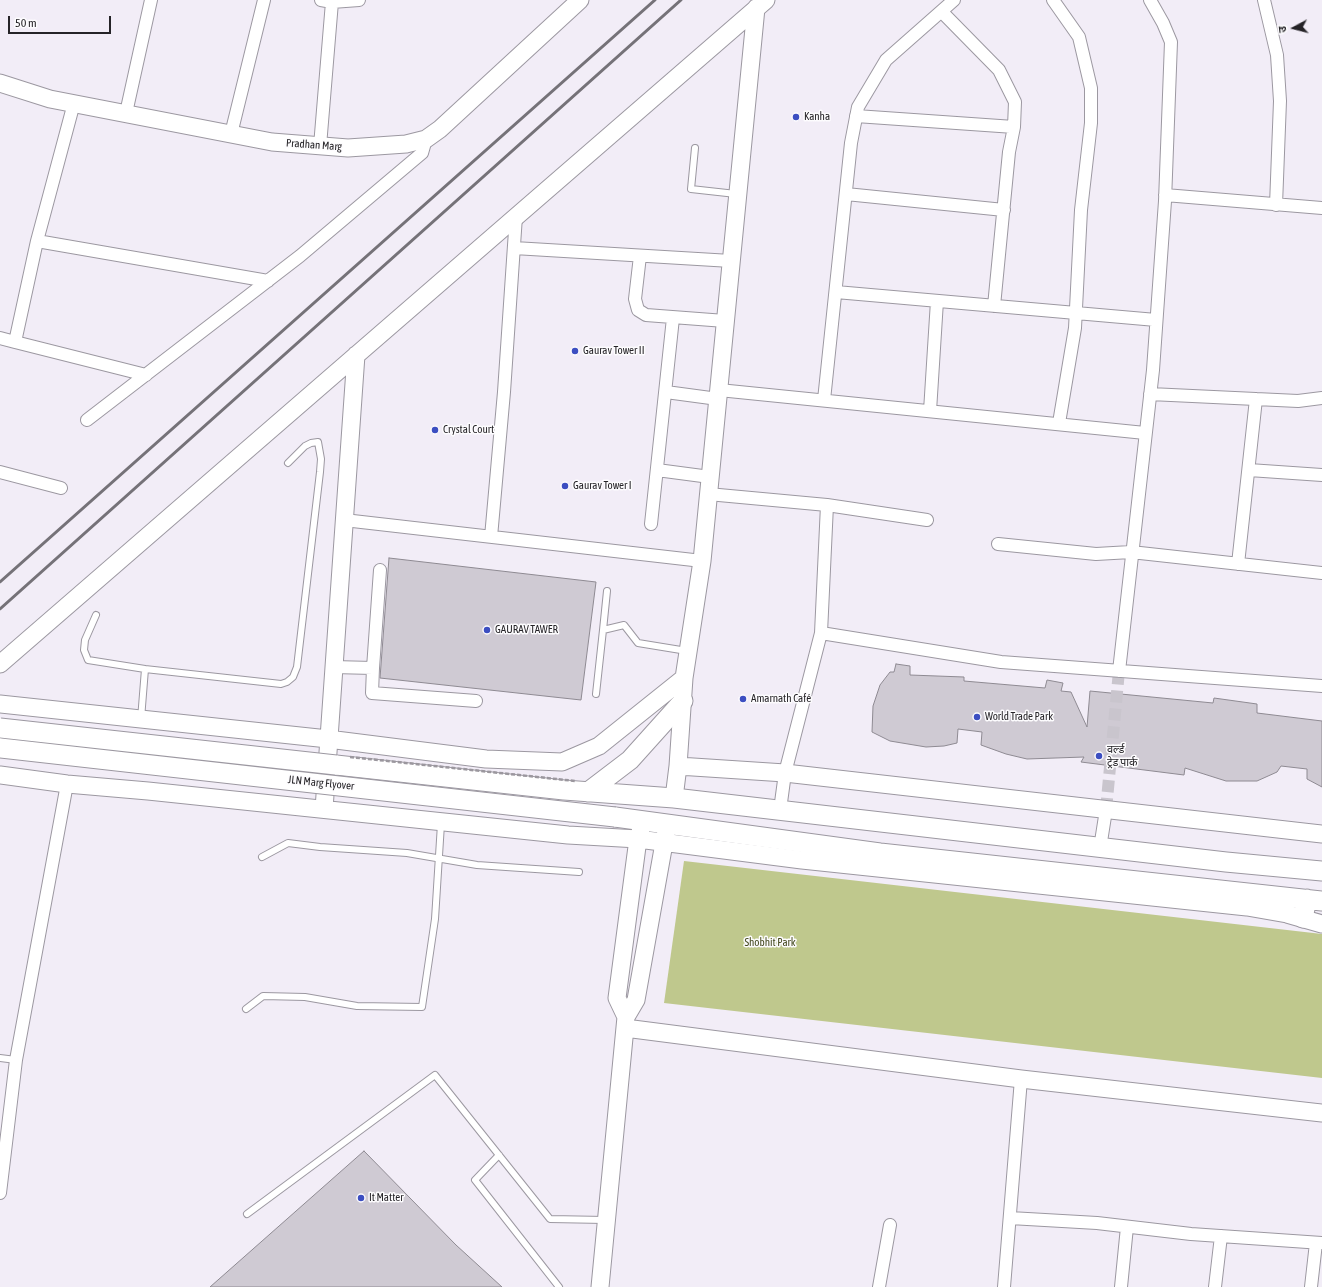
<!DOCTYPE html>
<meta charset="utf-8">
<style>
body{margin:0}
#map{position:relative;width:1322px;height:1287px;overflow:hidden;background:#f2edf7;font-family:"Asap Condensed","Noto Sans Devanagari",sans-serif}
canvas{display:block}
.north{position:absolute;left:1274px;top:8px;width:40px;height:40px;-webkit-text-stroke:3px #fdfcfe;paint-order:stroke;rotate:263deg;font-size:11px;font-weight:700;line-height:16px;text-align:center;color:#252327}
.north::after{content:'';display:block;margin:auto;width:14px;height:18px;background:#252327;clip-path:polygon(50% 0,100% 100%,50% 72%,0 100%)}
.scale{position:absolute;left:8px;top:16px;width:103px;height:18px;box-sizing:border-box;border:2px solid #252327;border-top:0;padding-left:5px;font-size:12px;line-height:14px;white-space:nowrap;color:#252327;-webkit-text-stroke:3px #fdfcfe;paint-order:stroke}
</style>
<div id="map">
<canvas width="1322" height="1287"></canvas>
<div class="north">उ</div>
<div class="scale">50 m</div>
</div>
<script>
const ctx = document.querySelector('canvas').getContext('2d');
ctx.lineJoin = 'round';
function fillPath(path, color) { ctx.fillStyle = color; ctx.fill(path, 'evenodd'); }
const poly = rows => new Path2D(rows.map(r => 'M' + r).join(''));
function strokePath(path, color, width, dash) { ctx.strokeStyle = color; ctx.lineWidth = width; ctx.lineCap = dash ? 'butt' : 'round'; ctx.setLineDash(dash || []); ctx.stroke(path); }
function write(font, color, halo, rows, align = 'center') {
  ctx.font = font + ' "Asap Condensed","Noto Sans Devanagari",sans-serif'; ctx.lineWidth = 3; ctx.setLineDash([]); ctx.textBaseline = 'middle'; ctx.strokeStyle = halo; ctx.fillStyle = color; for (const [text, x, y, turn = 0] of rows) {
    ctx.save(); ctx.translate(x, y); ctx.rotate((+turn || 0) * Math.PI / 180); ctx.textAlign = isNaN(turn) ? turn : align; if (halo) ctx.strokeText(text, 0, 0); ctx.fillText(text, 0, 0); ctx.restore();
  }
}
const green = poly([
 [684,861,1322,934,1322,1078,664,1003]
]);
const building = poly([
 [389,558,596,582,581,700,380,678,389,558],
 [896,664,910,666,910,675,964,677,964,681,1045,688,1047,680,1063,683,1061,691,1071,692,1087,727,1090,691,1213,703,1214,698,1257,704,1257,713,1322,721,1322,787,1307,779,1307,769,1281,766,1277,772,1257,781,1226,781,1185,768,1184,775,1081,762,1084,757,1027,759,1006,754,981,745,982,732,958,729,957,743,944,746,926,747,890,741,872,732,873,706,880,685,890,672,894,672,896,664],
 [364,1151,456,1245,502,1287,210,1287,364,1151]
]);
const streetTunnel = poly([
 [1106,810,1119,671]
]);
const lane = poly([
 [695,148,691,189,736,194],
 [96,615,85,640,84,650,88,660,145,669,141,719],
 [603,630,607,591],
 [145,669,281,684,287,682,293,677,297,667,320,472,321,459,318,442,311,443,305,446,288,463],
 [596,694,603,630,624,625,638,643,687,651],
 [262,857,288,843,320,847,407,853,477,865,579,872],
 [246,1009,263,996,305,997,357,1006,422,1007,435,919,441,824],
 [0,1058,16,1060],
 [499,1155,475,1180,559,1287],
 [247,1214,435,1075,550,1219,605,1220]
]);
const street = poly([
 [321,0,332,2,359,0],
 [1053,0,1079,37,1091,88,1091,123,1081,210,1075,328,1059,423],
 [1264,0,1277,55,1280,101,1276,205],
 [942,12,999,70,1015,102,1014,127,1009,152,994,306],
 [74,103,37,241,15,342,146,375],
 [126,113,151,0],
 [856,116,1014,127],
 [231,134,264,0],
 [320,146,332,2],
 [846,194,1004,210],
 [1165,195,1322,208],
 [37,241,268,281],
 [514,248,731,261],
 [640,256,635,299,638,310,646,315,725,321],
 [836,292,1156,320],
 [0,338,15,342],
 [719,390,1145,433],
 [666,392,718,399],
 [1150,394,1298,401,1322,398],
 [824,400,851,143,858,107,886,60,954,0],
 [930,411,937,301],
 [87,420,300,256,422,153,426,139],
 [657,470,710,477],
 [1249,470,1322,475],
 [0,472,61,488],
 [708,494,827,505,927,520],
 [827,505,821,633,1001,662,1322,686],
 [344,520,702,561],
 [651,524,673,318],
 [491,537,504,392,516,216],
 [998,544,1096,554,1131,552,1322,573],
 [1238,564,1256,399],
 [333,667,373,668,372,693,476,701],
 [373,668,380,570],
 [1119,671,1153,370,1165,201,1171,42,1163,23,1150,0],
 [780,810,785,773,821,633],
 [1100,848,1106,810],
 [0,1193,16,1060,67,784],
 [1010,1218,1097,1223,1191,1234,1322,1243],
 [879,1287,890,1225],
 [1004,1287,1021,1079],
 [1121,1287,1127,1227],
 [1215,1287,1221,1236],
 [1311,1287,1316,1243]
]);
const secondary = poly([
 [0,83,50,99,272,142,348,148,406,144,426,139,440,129,580,0],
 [0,664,766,0],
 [0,704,328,739,486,759,562,762,599,746,684,678],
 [678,766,785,773,1322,834],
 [0,775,67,784,148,791,568,835,638,839,802,860,1247,907,1287,914,1322,924],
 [674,798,678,766,684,678,702,561,756,8],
 [324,809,356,355],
 [626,1017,617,998,638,839,641,829],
 [625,1028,1021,1079,1322,1113],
 [600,1287,626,1017,636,1000,666,832]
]);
const primary = poly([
 [336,765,564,790,674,798,1226,862,1322,871],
 [588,792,630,760,683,701],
 [615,817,880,853,1322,901],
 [1303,918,1307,899]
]);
const rail = poly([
 [0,582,655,0],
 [0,609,681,0]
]);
const pathBridge = poly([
 [350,757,575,781]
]);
const primaryBridge = poly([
 [0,728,336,765],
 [0,748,615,817]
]);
const markers = [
 [796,117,4,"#3c4ec1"],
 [575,351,4,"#3c4ec1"],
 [435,430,4,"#3c4ec1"],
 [565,486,4,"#3c4ec1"],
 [487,630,4,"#3c4ec1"],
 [743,699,4,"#3c4ec1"],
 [977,717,4,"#3c4ec1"],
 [1099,756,4,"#3c4ec1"],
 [361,1198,4,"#3c4ec1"]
];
const poiNames = [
 ["Kanha",804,117],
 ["Gaurav Tower II",583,351],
 ["Crystal Court",443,430],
 ["Gaurav Tower I",573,486],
 ["GAURAV TAWER",495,630],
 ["Amarnath Café",751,699],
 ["World Trade Park",985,717],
 ["वर्ल्ड",1107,750],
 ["ट्रेड पार्क",1107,763],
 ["It Matter",369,1198]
];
const streetNames = [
 ["Pradhan Marg",314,145,4],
 ["JLN Marg Flyover",321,783,6]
];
const parkNames = [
 ["Shobhit Park",770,943]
];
fillPath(green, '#bfc88d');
fillPath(building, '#cfcad3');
strokePath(building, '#8e8a92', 1);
strokePath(streetTunnel, '#c9c5cd', 12, [12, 6]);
strokePath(lane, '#9c98a1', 8);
strokePath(street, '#9c98a1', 14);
strokePath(secondary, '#9c98a1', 19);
strokePath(primary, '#9c98a1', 21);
strokePath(lane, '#fff', 6);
strokePath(street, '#fff', 12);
strokePath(secondary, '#fff', 17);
strokePath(primary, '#fff', 19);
strokePath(rail, '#757278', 3);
strokePath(primaryBridge, '#9c98a1', 21, []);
strokePath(pathBridge, '#9b979e', 2.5, [4, 2]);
strokePath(primaryBridge, '#fff', 19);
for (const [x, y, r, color] of markers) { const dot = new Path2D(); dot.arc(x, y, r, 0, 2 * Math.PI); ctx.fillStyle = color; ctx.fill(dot); strokePath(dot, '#fdfcfe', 1.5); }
write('11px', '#252327', '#fdfcfe', poiNames, 'left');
write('11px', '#252327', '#fdfcfe', streetNames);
write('11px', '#44491f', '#fdfcfe', parkNames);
</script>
